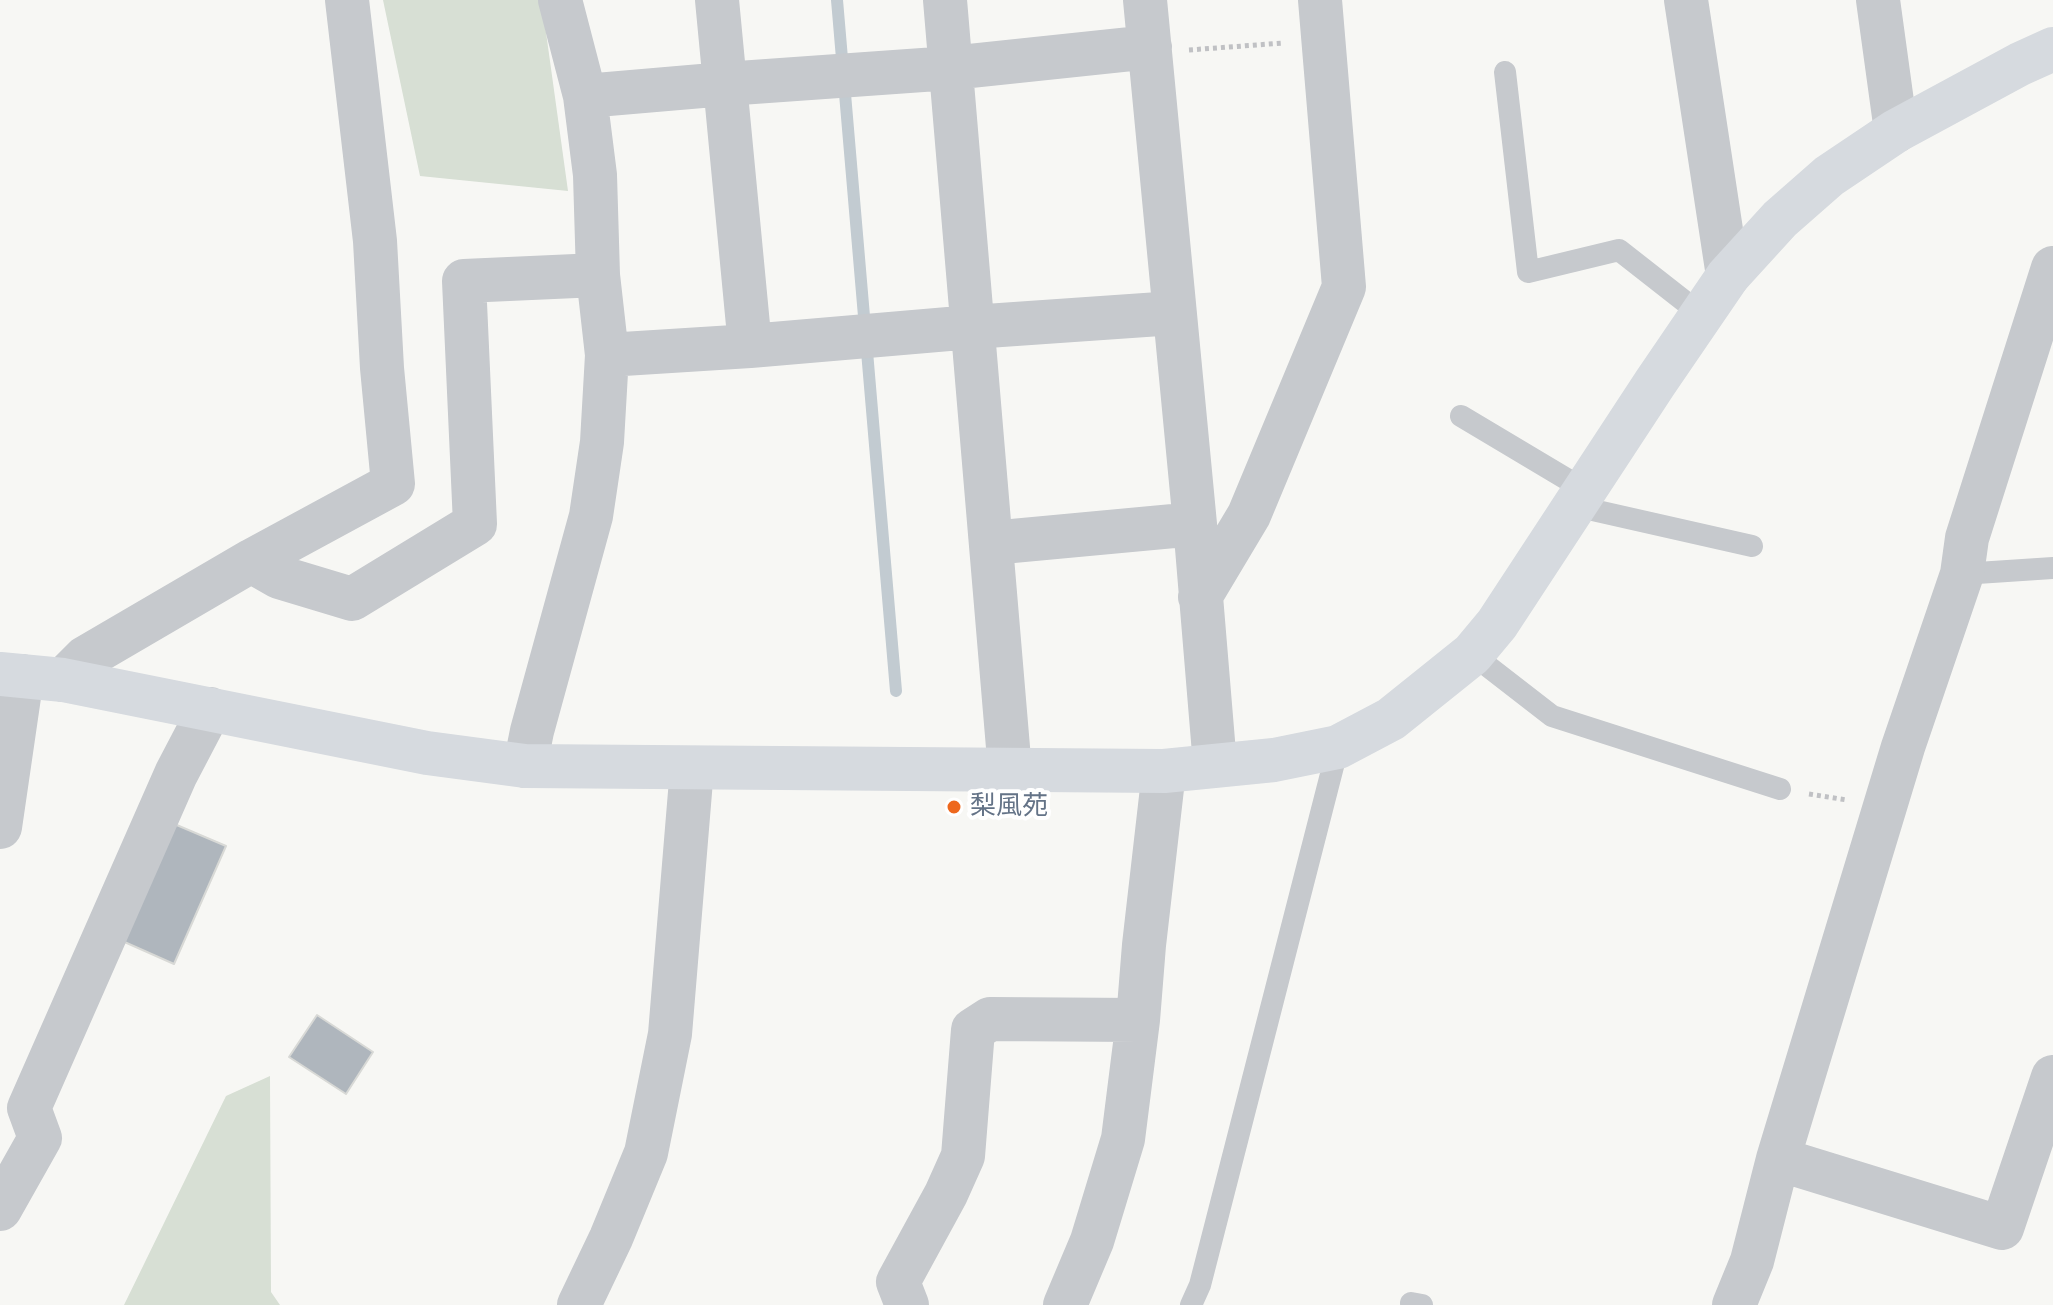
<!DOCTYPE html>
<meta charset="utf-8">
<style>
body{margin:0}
canvas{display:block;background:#f7f7f4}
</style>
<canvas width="2053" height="1305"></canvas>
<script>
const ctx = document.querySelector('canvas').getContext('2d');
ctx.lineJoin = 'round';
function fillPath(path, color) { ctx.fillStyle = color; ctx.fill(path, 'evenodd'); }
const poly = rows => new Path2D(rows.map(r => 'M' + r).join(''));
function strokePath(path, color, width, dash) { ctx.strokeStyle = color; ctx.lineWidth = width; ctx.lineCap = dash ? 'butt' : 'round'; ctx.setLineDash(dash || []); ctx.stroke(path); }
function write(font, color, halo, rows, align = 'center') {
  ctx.font = font + ' "Archivo Narrow","Noto Sans JP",sans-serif'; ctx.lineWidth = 8; ctx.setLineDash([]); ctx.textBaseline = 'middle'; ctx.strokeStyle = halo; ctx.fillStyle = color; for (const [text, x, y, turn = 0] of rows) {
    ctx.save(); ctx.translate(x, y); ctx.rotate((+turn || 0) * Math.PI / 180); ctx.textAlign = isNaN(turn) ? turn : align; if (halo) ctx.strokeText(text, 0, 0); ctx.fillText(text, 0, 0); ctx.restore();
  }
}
const green = poly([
 [383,0,539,0,544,18,568,191,420,176],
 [270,1076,271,1292,280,1305,124,1305,226,1096]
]);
const stream = poly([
 [837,0,896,691]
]);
const building = poly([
 [172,823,226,846,174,964,120,940,172,823],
 [317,1015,373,1052,346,1094,289,1057,317,1015]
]);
const path = poly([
 [1189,50,1283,43],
 [1809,794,1847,800]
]);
const lane = poly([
 [1505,72,1528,272,1619,250,1702,315],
 [1461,416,1585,490],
 [1575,506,1752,546],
 [1962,574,2053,568],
 [1472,654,1552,716,1780,789],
 [1411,1303,1422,1305],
 [1191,1305,1200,1285,1338,747]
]);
const street = poly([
 [717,0,750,346,972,327,1174,313],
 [945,0,1010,771],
 [1145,0,1195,524,1215,765],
 [1686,0,1728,276],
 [1878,0,1896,131],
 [585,96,725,84,951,68,1150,47],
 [607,355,750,346],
 [991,543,1195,524],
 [251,561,279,577,352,599,475,524,464,281,598,275],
 [1200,597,1249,515,1344,287,1320,0],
 [63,680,85,658,251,561,393,484,382,368,375,241,347,0],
 [525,766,532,731,591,516,602,442,607,355,598,275,595,175,585,96,560,0],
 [0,827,22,676],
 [1778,1159,2002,1228,2053,1077],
 [0,1209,40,1138,29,1108,176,774,210,709],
 [579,1305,611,1238,646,1153,670,1034,692,768],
 [907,1305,898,1282,946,1194,963,1156,973,1030,990,1019,1138,1020],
 [1065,1305,1092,1241,1123,1139,1138,1020,1144,945,1164,771],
 [1734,1305,1752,1261,1778,1159,1903,747,1962,574,1967,538,2053,268]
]);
const secondary = poly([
 [0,674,63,680,427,753,525,766,1164,771,1274,760,1338,747,1391,719,1472,654,1497,624,1655,383,1728,276,1780,219,1829,176,1896,131,2020,64,2053,49]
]);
const markers = [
 [954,807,8,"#ee681d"]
];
const poiNames = [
 ["梨風苑",970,807]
];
fillPath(green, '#d7dfd4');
strokePath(stream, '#c2cbd1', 12);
fillPath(building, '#afb6bd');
strokePath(building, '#d8d9d6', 2);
strokePath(path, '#c0c1c4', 5, [4, 4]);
strokePath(lane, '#c6c9cd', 22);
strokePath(street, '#c6c9cd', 44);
strokePath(secondary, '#d6dadf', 44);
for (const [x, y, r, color] of markers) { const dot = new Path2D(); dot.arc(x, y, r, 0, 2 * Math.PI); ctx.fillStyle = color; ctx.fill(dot); strokePath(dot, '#fff', 3); }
write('26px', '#647387', '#fff', poiNames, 'left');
</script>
